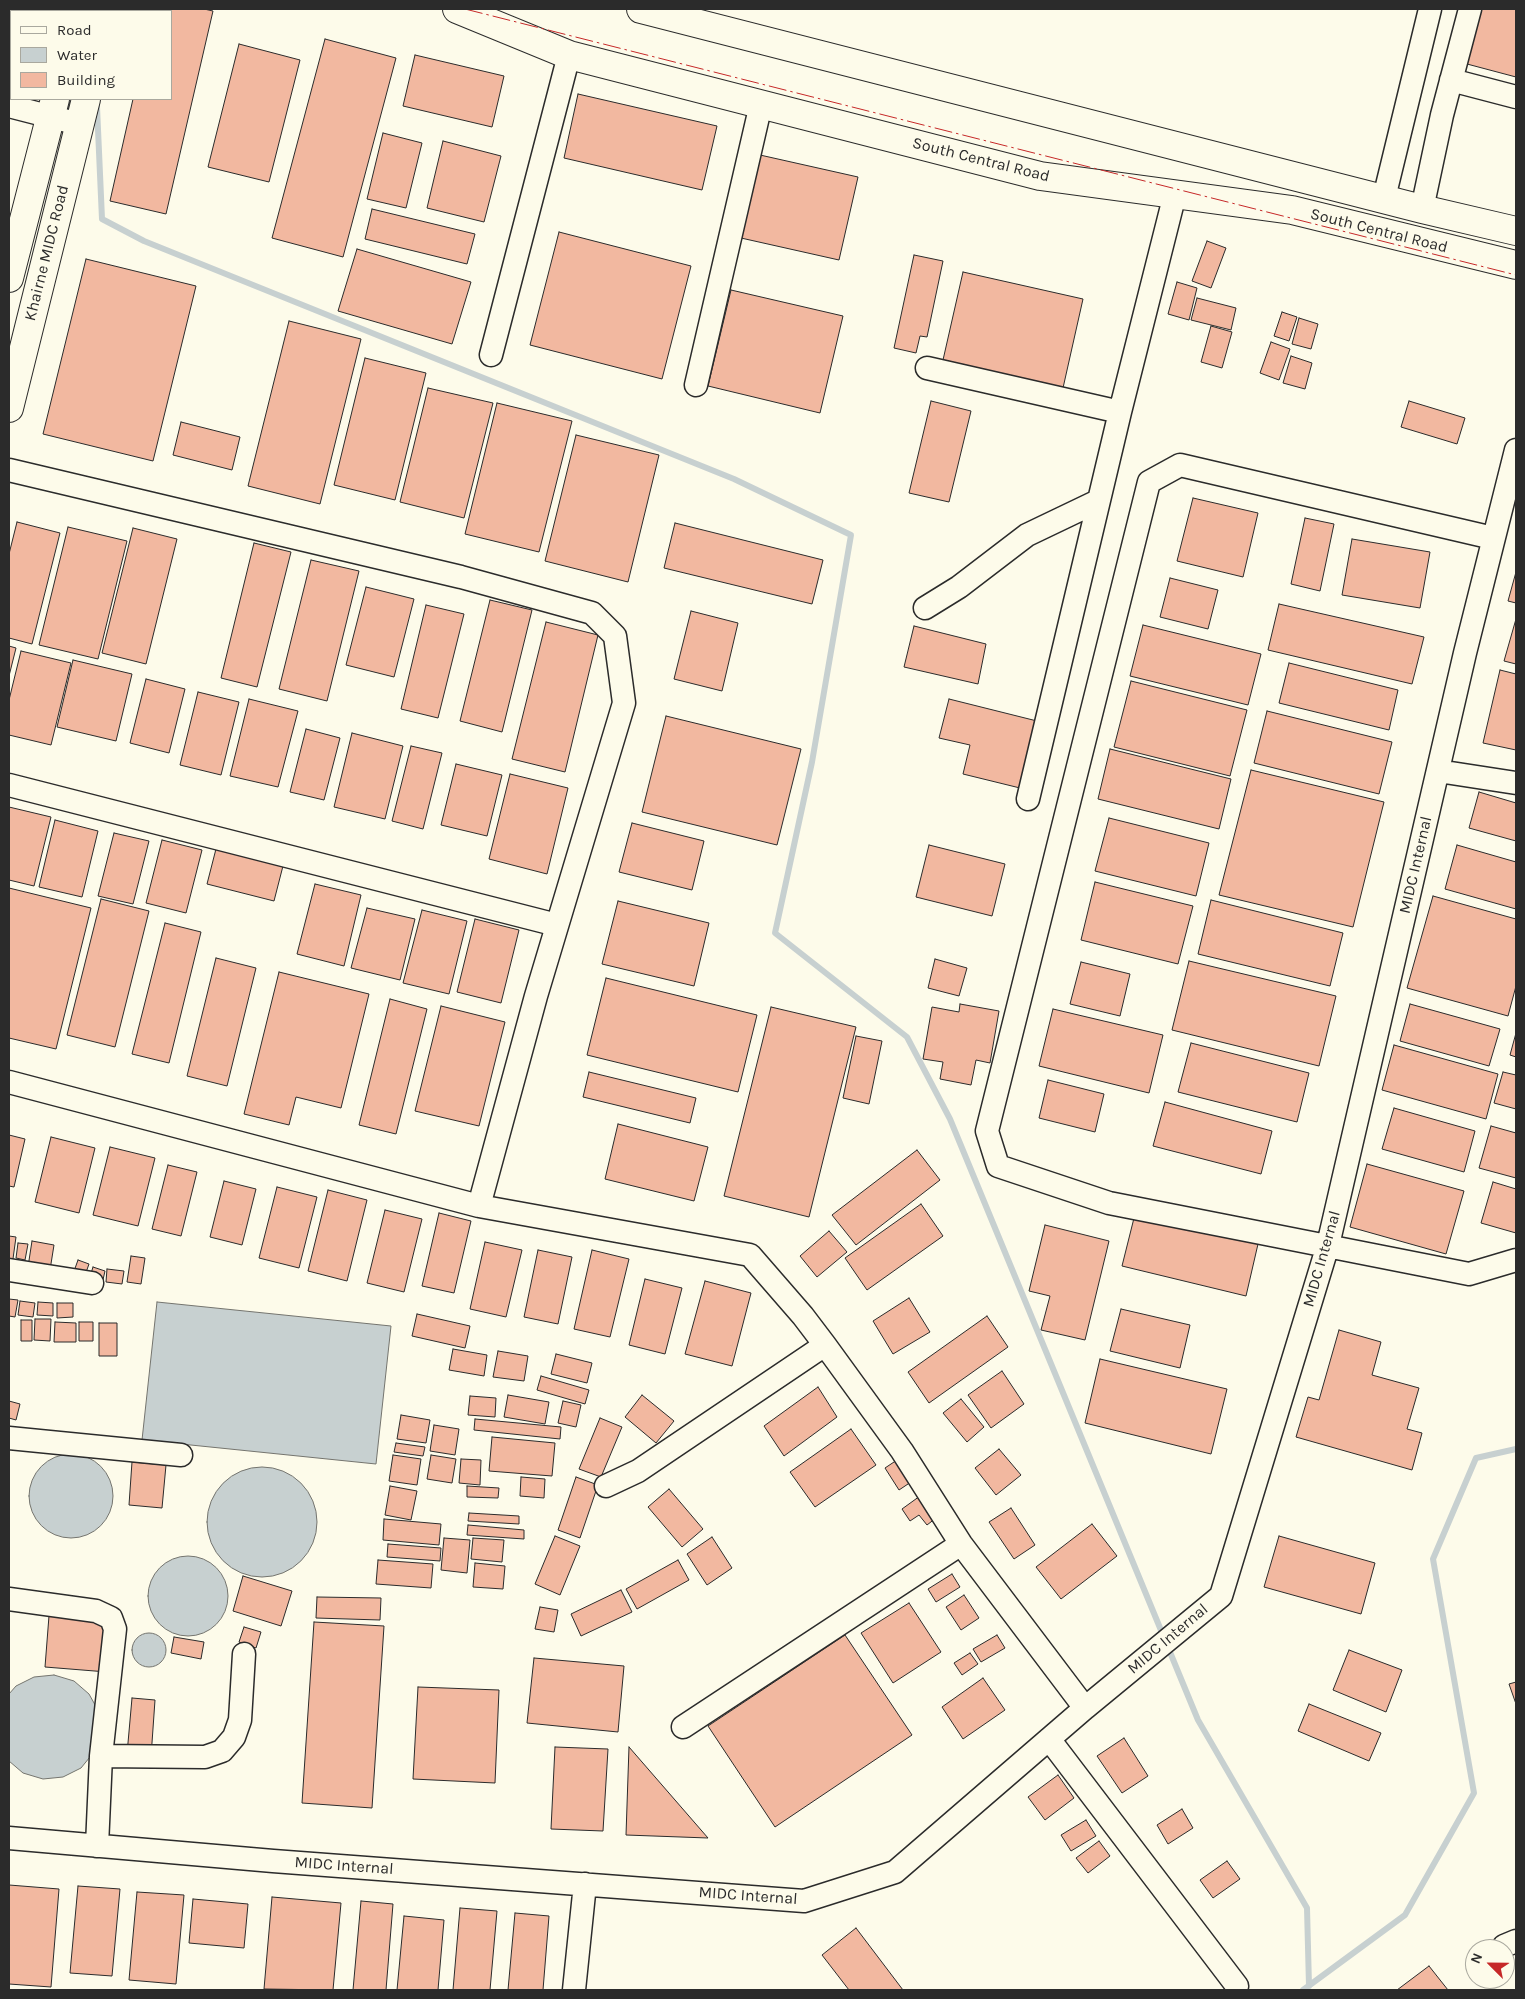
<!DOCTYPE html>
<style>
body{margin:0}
#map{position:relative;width:1525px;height:1999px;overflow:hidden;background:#fdfbea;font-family:Karla,sans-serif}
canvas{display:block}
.frame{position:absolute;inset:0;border:10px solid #2b2b2b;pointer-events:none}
.legend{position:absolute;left:10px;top:10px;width:162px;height:90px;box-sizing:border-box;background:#fdfbea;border:1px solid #a9a89e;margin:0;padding:6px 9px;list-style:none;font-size:15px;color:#2b2b2b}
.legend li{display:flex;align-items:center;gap:10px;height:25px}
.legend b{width:25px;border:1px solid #a9a89e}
.north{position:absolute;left:1465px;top:1939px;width:50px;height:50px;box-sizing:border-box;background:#fdfbea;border:1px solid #a9a89e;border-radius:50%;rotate:293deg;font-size:14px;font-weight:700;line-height:20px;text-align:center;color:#2b2b2b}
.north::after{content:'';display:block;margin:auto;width:18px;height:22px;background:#c62828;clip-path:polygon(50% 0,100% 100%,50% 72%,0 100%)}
</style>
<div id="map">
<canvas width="1525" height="1999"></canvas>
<div class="frame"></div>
<ul class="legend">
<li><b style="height:6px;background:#fdfbea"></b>Road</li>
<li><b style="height:14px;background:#c7d0d0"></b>Water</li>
<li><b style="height:14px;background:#f2b8a0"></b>Building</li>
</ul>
<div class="north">N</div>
</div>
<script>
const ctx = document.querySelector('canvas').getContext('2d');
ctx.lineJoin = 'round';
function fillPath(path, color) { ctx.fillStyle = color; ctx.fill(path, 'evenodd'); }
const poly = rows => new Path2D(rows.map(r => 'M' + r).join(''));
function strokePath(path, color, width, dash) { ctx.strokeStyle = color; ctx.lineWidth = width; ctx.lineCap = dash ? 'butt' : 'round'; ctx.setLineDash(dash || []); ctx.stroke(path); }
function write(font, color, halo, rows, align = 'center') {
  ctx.font = font + ' Karla,sans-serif'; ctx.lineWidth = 4; ctx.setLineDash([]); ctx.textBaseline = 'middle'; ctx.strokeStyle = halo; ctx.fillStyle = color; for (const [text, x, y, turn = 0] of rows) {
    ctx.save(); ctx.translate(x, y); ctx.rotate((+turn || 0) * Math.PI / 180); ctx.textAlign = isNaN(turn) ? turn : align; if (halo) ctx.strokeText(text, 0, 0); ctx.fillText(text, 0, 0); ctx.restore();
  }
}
const water = poly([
 [157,1302,391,1326,376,1464,142,1440,157,1302],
 '29 1496a42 42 0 1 1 84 0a42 42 0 1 1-84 0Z',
 '207 1522a55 55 0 1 1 110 0a55 55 0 1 1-110 0Z',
 '148 1596a40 40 0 1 1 80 0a40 40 0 1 1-80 0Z',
 '132 1650a17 17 0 1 1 34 0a17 17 0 1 1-34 0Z',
 [54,1675,74,1681,89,1694,99,1712,94,1752,81,1768,63,1777,43,1779,23,1773,9,1761,9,1694,16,1686,34,1677,54,1675]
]);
const stream = poly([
 [97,107,102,219,144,241,734,479,851,535,812,762,775,933,907,1037,950,1119,1198,1720,1307,1908,1309,1986],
 [1303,1990,1405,1915,1474,1793,1433,1559,1476,1458,1516,1449]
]);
const building = poly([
 [154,9,204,9,213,11,166,214,110,201,133,99,171,99,171,11,154,11,154,9],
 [1478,9,1516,9,1516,77,1467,64,1478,9],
 [325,39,396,58,343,257,272,238,325,39],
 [239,44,300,60,269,182,208,167,239,44],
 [415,55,504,76,492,127,403,106,415,55],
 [578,94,717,126,702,190,564,158,578,94],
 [383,133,422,143,406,208,367,199,383,133],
 [443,141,501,156,484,222,427,208,443,141],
 [760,155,858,177,839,260,741,238,760,155],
 [372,209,475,234,467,264,365,239,372,209],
 [559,232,691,266,662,379,530,345,559,232],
 [1207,241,1226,248,1211,288,1192,281,1207,241],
 [357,249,471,282,452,344,338,311,357,249],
 [914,255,943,261,927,337,920,336,916,353,894,348,914,255],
 [86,259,196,286,153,461,43,434,86,259],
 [963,272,1083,299,1063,388,943,360,963,272],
 [1177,282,1197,288,1189,320,1168,314,1177,282],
 [731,290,843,316,820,413,708,386,731,290],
 [1197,298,1236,308,1231,330,1191,320,1197,298],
 [1282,312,1297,317,1289,341,1274,336,1282,312],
 [1299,318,1318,324,1311,349,1292,344,1299,318],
 [289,321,361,339,320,504,248,486,289,321],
 [1211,326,1232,332,1222,368,1201,362,1211,326],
 [1271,342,1290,349,1279,380,1260,373,1271,342],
 [1291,356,1312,363,1305,389,1283,383,1291,356],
 [365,358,426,373,395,500,334,485,365,358],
 [428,388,493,403,464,518,400,502,428,388],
 [931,401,971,411,949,502,909,493,931,401],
 [1409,401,1465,418,1457,444,1401,427,1409,401],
 [497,403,572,421,539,552,465,534,497,403],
 [181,422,240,437,232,470,173,455,181,422],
 [576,435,659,455,628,582,545,561,576,435],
 [1193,498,1258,513,1243,577,1177,561,1193,498],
 [1305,518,1334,524,1320,591,1291,584,1305,518],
 [17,522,60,533,32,644,9,638,9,554,17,522],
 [675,523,823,560,812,604,664,568,675,523],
 [68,527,127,541,98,659,39,645,68,527],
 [133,528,177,539,146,664,102,653,133,528],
 [1352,539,1430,552,1420,608,1342,595,1352,539],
 [254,543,291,552,257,687,221,678,254,543],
 [311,560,359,571,327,701,279,689,311,560],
 [1516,572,1516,603,1508,601,1516,572],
 [1170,578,1218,590,1208,629,1160,617,1170,578],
 [366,587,414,599,394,677,346,665,366,587],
 [490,600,532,610,502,732,460,721,490,600],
 [1279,604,1424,637,1412,684,1268,650,1279,604],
 [426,605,464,614,438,718,401,709,426,605],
 [691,611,738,623,722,691,674,679,691,611],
 [1516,619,1516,664,1504,661,1516,619],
 [546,622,598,635,565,772,512,759,546,622],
 [1143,625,1261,654,1248,705,1130,676,1143,625],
 [914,626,986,644,978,684,904,667,914,626],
 [9,646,16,648,9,676,9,646],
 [21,651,71,663,51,745,9,735,9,700,21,651],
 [73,660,132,674,116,741,57,727,73,660],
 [1289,663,1398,690,1389,730,1279,703,1289,663],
 [1500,670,1516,674,1516,750,1483,743,1500,670],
 [146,679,185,689,169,753,130,743,146,679],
 [1131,681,1247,710,1230,776,1114,747,1131,681],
 [198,692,239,702,221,775,180,765,198,692],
 [249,699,298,711,278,787,230,776,249,699],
 [949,699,1037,721,1020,788,963,774,970,745,939,738,949,699],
 [1267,711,1392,742,1379,794,1254,763,1267,711],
 [666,716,801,749,777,845,642,812,666,716],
 [306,729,340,738,324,800,290,792,306,729],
 [352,733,403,746,385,819,334,807,352,733],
 [411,746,442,753,423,829,392,821,411,746],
 [1110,749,1231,779,1219,829,1098,799,1110,749],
 [456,764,502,775,487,836,441,825,456,764],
 [1251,770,1384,802,1353,927,1219,895,1251,770],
 [510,774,568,788,547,874,489,859,510,774],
 [1479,792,1516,803,1516,841,1469,828,1479,792],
 [9,807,51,817,34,886,9,880,9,807],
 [1109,818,1209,843,1196,896,1095,871,1109,818],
 [55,820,98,831,82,897,39,887,55,820],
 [632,823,704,841,692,890,619,872,632,823],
 [114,833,149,841,133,904,98,896,114,833],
 [162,840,202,850,186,913,146,903,162,840],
 [217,845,284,862,274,901,207,884,217,845],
 [929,845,1005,864,992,916,916,897,929,845],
 [1457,845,1516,862,1516,909,1445,889,1457,845],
 [1095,882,1193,906,1178,964,1081,940,1095,882],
 [315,884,361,895,344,966,297,954,315,884],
 [9,888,91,908,56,1049,9,1038,9,888],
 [1433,896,1516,919,1516,986,1508,1016,1407,988,1433,896],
 [101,899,149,911,115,1047,67,1035,101,899],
 [1211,900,1343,933,1330,986,1198,954,1211,900],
 [618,901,709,923,694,986,602,964,618,901],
 [367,908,415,919,400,980,351,968,367,908],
 [422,910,467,921,449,994,403,983,422,910],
 [475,919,519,930,501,1003,457,992,475,919],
 [165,923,201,932,169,1063,132,1054,165,923],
 [216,958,256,968,227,1086,187,1076,216,958],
 [935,959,967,968,959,996,928,988,935,959],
 [1189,961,1336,996,1319,1066,1172,1030,1189,961],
 [1081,962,1130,974,1120,1016,1070,1004,1081,962],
 [279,972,369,994,341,1108,296,1097,289,1125,244,1114,279,972],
 [606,978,757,1015,738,1092,587,1055,606,978],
 [390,999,427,1009,396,1134,359,1125,390,999],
 [960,1004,999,1011,990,1063,976,1060,971,1085,940,1079,943,1062,923,1059,932,1007,959,1012,960,1004],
 [1410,1004,1500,1029,1489,1066,1400,1041,1410,1004],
 [441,1006,505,1022,479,1126,415,1111,441,1006],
 [771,1007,856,1027,809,1217,724,1196,771,1007],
 [1053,1009,1163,1035,1149,1093,1039,1066,1053,1009],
 [1516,1033,1516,1057,1510,1055,1516,1033],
 [856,1036,882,1041,869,1104,843,1098,856,1036],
 [1191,1043,1309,1073,1297,1122,1178,1092,1191,1043],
 [1394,1045,1498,1074,1486,1119,1382,1090,1394,1045],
 [589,1072,696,1098,690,1123,583,1097,589,1072],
 [1503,1072,1516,1075,1516,1109,1494,1103,1503,1072],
 [1048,1080,1104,1094,1095,1132,1039,1118,1048,1080],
 [1165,1102,1272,1131,1261,1174,1153,1146,1165,1102],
 [1394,1108,1475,1131,1464,1172,1382,1149,1394,1108],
 [618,1124,708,1147,694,1201,605,1179,618,1124],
 [1491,1126,1516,1133,1516,1178,1479,1168,1491,1126],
 [9,1135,25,1139,14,1187,9,1186,9,1135],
 [51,1137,95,1148,79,1213,35,1202,51,1137],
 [110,1147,155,1158,138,1226,93,1215,110,1147],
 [917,1150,940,1180,856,1245,832,1215,917,1150],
 [1367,1164,1464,1191,1446,1254,1350,1227,1367,1164],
 [168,1165,197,1172,181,1236,152,1229,168,1165],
 [224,1181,256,1189,242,1245,210,1237,224,1181],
 [1493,1182,1516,1189,1516,1233,1481,1223,1493,1182],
 [277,1187,317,1197,299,1268,259,1258,277,1187],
 [328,1190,367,1200,347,1281,308,1271,328,1190],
 [921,1204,943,1236,867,1290,845,1258,921,1204],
 [385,1210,422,1219,404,1292,367,1283,385,1210],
 [439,1213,471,1221,454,1293,422,1286,439,1213],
 [1135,1214,1258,1244,1246,1296,1122,1266,1135,1214],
 [1045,1225,1109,1241,1085,1340,1041,1330,1050,1296,1029,1291,1045,1225],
 [829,1231,847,1252,817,1277,800,1256,829,1231],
 [9,1236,16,1237,12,1266,9,1266,9,1236],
 [32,1241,54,1245,50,1270,28,1267,32,1241],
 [485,1242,522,1250,506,1317,470,1309,485,1242],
 [18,1243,28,1244,25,1260,16,1258,18,1243],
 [538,1250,572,1257,558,1324,524,1317,538,1250],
 [592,1250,629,1259,610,1337,574,1329,592,1250],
 [131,1256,145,1258,141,1284,127,1282,131,1256],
 [78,1260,89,1264,84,1278,73,1274,78,1260],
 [93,1267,105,1271,102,1284,89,1280,93,1267],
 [107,1269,124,1271,122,1284,106,1282,107,1269],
 [645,1279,682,1288,665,1354,629,1345,645,1279],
 [705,1281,751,1293,732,1366,685,1354,705,1281],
 [909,1298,930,1332,893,1354,873,1321,909,1298],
 [9,1299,18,1300,15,1317,9,1316,9,1299],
 [20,1301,35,1303,33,1317,18,1315,20,1301],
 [38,1302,53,1303,53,1316,37,1315,38,1302],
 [57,1303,73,1303,73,1317,57,1318,57,1303],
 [1121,1309,1190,1325,1180,1368,1110,1351,1121,1309],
 [417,1314,470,1326,465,1348,412,1336,417,1314],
 [987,1316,1008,1347,929,1403,908,1372,987,1316],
 [35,1319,51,1319,50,1341,34,1340,35,1319],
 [21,1320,32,1320,32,1341,21,1341,21,1320],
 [55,1322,76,1323,76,1342,54,1342,55,1322],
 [79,1322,93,1322,93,1341,79,1341,79,1322],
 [99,1323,117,1323,117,1356,99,1356,99,1323],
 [1339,1330,1381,1342,1372,1375,1419,1388,1407,1429,1422,1433,1412,1470,1296,1437,1308,1397,1319,1400,1339,1330],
 [453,1349,487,1355,484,1376,449,1370,453,1349],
 [498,1351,528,1356,524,1381,493,1377,498,1351],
 [556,1354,592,1363,587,1383,551,1374,556,1354],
 [1100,1359,1227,1389,1211,1454,1085,1423,1100,1359],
 [1002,1371,1024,1404,991,1428,968,1395,1002,1371],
 [541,1376,589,1390,585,1404,537,1390,541,1376],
 [818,1387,837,1417,784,1456,764,1426,818,1387],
 [508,1395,549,1402,545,1424,504,1417,508,1395],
 [642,1395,674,1421,656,1443,625,1417,642,1395],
 [470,1396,496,1398,495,1417,468,1415,470,1396],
 [961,1399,984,1427,967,1442,943,1413,961,1399],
 [9,1401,20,1404,16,1420,9,1418,9,1401],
 [563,1401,581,1405,576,1427,558,1423,563,1401],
 [401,1415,430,1420,426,1443,397,1439,401,1415],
 [600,1418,622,1427,601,1477,579,1469,600,1418],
 [475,1419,561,1427,560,1439,474,1430,475,1419],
 [434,1425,459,1429,455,1455,430,1451,434,1425],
 [851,1429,876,1465,815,1507,790,1472,851,1429],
 [492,1437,555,1443,552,1476,489,1471,492,1437],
 [396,1443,425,1447,423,1456,394,1452,396,1443],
 [999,1449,1021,1475,996,1495,975,1468,999,1449],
 [393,1455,421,1459,417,1485,389,1481,393,1455],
 [431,1455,456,1459,452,1483,427,1479,431,1455],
 [903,1456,917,1478,899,1490,885,1468,903,1456],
 [461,1459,481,1460,480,1485,459,1483,461,1459],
 [132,1462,166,1465,162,1508,129,1505,132,1462],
 [521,1477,545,1479,544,1498,520,1496,521,1477],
 [576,1477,598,1485,580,1538,558,1530,576,1477],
 [390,1486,417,1491,411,1520,385,1515,390,1486],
 [467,1486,499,1488,498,1498,467,1497,467,1486],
 [669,1489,703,1529,682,1547,648,1507,669,1489],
 [920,1496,936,1518,927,1525,919,1515,910,1521,902,1509,920,1496],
 [1011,1508,1035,1545,1014,1559,989,1522,1011,1508],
 [469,1513,519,1516,519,1524,468,1521,469,1513],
 [384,1519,441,1524,439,1545,383,1540,384,1519],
 [1092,1524,1117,1556,1061,1599,1036,1567,1092,1524],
 [468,1525,524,1530,524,1539,467,1535,468,1525],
 [555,1536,580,1546,560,1595,535,1584,555,1536],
 [1279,1536,1375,1563,1361,1614,1264,1587,1279,1536],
 [712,1537,732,1568,707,1585,687,1554,712,1537],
 [444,1538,470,1540,467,1573,441,1570,444,1538],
 [473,1538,504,1540,502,1562,471,1559,473,1538],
 [388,1544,441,1548,440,1561,387,1557,388,1544],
 [378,1560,433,1564,431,1588,376,1584,378,1560],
 [678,1560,689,1580,637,1609,626,1589,678,1560],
 [475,1563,505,1566,503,1589,473,1587,475,1563],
 [952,1574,960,1587,936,1602,928,1589,952,1574],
 [243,1576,292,1591,281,1626,233,1611,243,1576],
 [621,1590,632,1612,581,1636,571,1614,621,1590],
 [964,1595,979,1618,961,1630,946,1607,964,1595],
 [317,1597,381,1598,380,1620,316,1618,317,1597],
 [909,1603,941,1652,893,1683,861,1633,909,1603],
 [540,1607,558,1610,554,1632,535,1629,540,1607],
 [49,1616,112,1621,107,1672,45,1667,49,1616],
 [314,1622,384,1626,372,1808,302,1803,314,1622],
 [244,1627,261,1632,256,1648,239,1642,244,1627],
 [845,1635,912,1735,775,1827,708,1726,845,1635],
 [997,1635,1005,1648,981,1662,973,1649,997,1635],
 [174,1637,204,1642,201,1659,171,1653,174,1637],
 [1349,1650,1402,1670,1386,1712,1333,1690,1349,1650],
 [970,1653,978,1664,962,1675,954,1663,970,1653],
 [534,1658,624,1666,618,1732,527,1723,534,1658],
 [983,1678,1005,1710,963,1739,942,1707,983,1678],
 [1516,1682,1516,1704,1509,1684,1516,1682],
 [418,1687,499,1690,495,1783,413,1779,418,1687],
 [132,1698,155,1700,151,1757,127,1754,132,1698],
 [1309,1704,1381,1733,1369,1761,1298,1731,1309,1704],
 [1124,1738,1148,1776,1122,1793,1097,1756,1124,1738],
 [555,1747,608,1749,603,1831,551,1829,555,1747],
 [629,1747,708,1838,626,1835,629,1747],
 [1058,1775,1074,1798,1045,1820,1028,1797,1058,1775],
 [1182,1809,1193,1828,1168,1844,1157,1825,1182,1809],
 [1086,1820,1096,1836,1071,1851,1061,1835,1086,1820],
 [1099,1841,1110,1856,1088,1873,1076,1858,1099,1841],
 [1227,1861,1240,1879,1213,1898,1200,1880,1227,1861],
 [9,1885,59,1889,51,1987,9,1984,9,1885],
 [78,1886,120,1889,112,1976,70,1973,78,1886],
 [137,1892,184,1895,176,1984,129,1980,137,1892],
 [272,1897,341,1903,333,1990,264,1989,272,1897],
 [193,1899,248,1904,244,1948,189,1943,193,1899],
 [361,1901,393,1904,386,1990,353,1990,361,1901],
 [460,1908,497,1911,490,1990,453,1990,460,1908],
 [515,1913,549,1916,543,1990,508,1990,515,1913],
 [404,1916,444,1920,438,1990,397,1990,404,1916],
 [856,1928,903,1990,849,1990,822,1955,856,1928],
 [1429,1966,1448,1990,1397,1990,1429,1966]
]);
const minor = poly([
 [1451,80,1516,97],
 [9,106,79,124],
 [1384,198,1430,9],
 [1422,209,1442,115,1470,9],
 [491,355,569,55],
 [927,368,1120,412],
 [696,385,761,104],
 [9,470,461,577,592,613,615,636,624,703,536,996,479,1206],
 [1493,538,1180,465,1149,482,987,1131,998,1166,1109,1203,1469,1274,1516,1260],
 [925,608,959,587,1027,535,1098,501],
 [1438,771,1516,783],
 [9,785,557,925],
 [1028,799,1120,412,1175,194],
 [9,1082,479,1206,750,1255,803,1316,825,1345,902,1451,961,1544,1085,1708],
 [9,1270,92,1283],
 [9,1438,181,1455],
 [606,1486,638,1471,825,1345],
 [9,1599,96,1611,111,1618,115,1629,101,1756,97,1846],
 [683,1727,961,1544],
 [1049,1739,1237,1986],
 [101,1756,205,1757,222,1751,234,1737,240,1720,244,1654],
 [9,1838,273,1861,804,1901,895,1872,1085,1708,1221,1596,1328,1245,1465,653,1516,450],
 [1504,1946,1516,1941],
 [574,1990,585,1884]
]);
const major = poly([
 [457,9,569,55,1040,176,1292,210,1516,265],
 [641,9,1422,209,1516,231],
 [76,11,76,9],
 [107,11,108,9],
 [9,278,55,99],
 [9,408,86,99]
]);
const power = poly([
 [465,9,1516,275]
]);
const streetNames = [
 ["South Central Road",981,160,14],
 ["South Central Road",1379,231,14],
 ["Khairne MIDC Road",47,253,-76],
 ["MIDC Internal",1416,865,-77],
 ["MIDC Internal",1322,1259,-74],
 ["MIDC Internal",1168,1639,-40],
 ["MIDC Internal",344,1866,4],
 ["MIDC Internal",748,1896,4]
];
fillPath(water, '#c7d0d0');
strokePath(water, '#74746e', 1);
strokePath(stream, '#c7d0d0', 6);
fillPath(building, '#f2b8a0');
strokePath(building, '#2b2b2b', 1);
strokePath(minor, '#2b2b2b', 25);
strokePath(major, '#2b2b2b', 30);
strokePath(minor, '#fdfbea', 22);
strokePath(major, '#fdfbea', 28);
strokePath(power, '#c62828', 1, [18, 4, 2.5, 4]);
write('16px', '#2b2b2b', '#fdfbea', streetNames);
</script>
